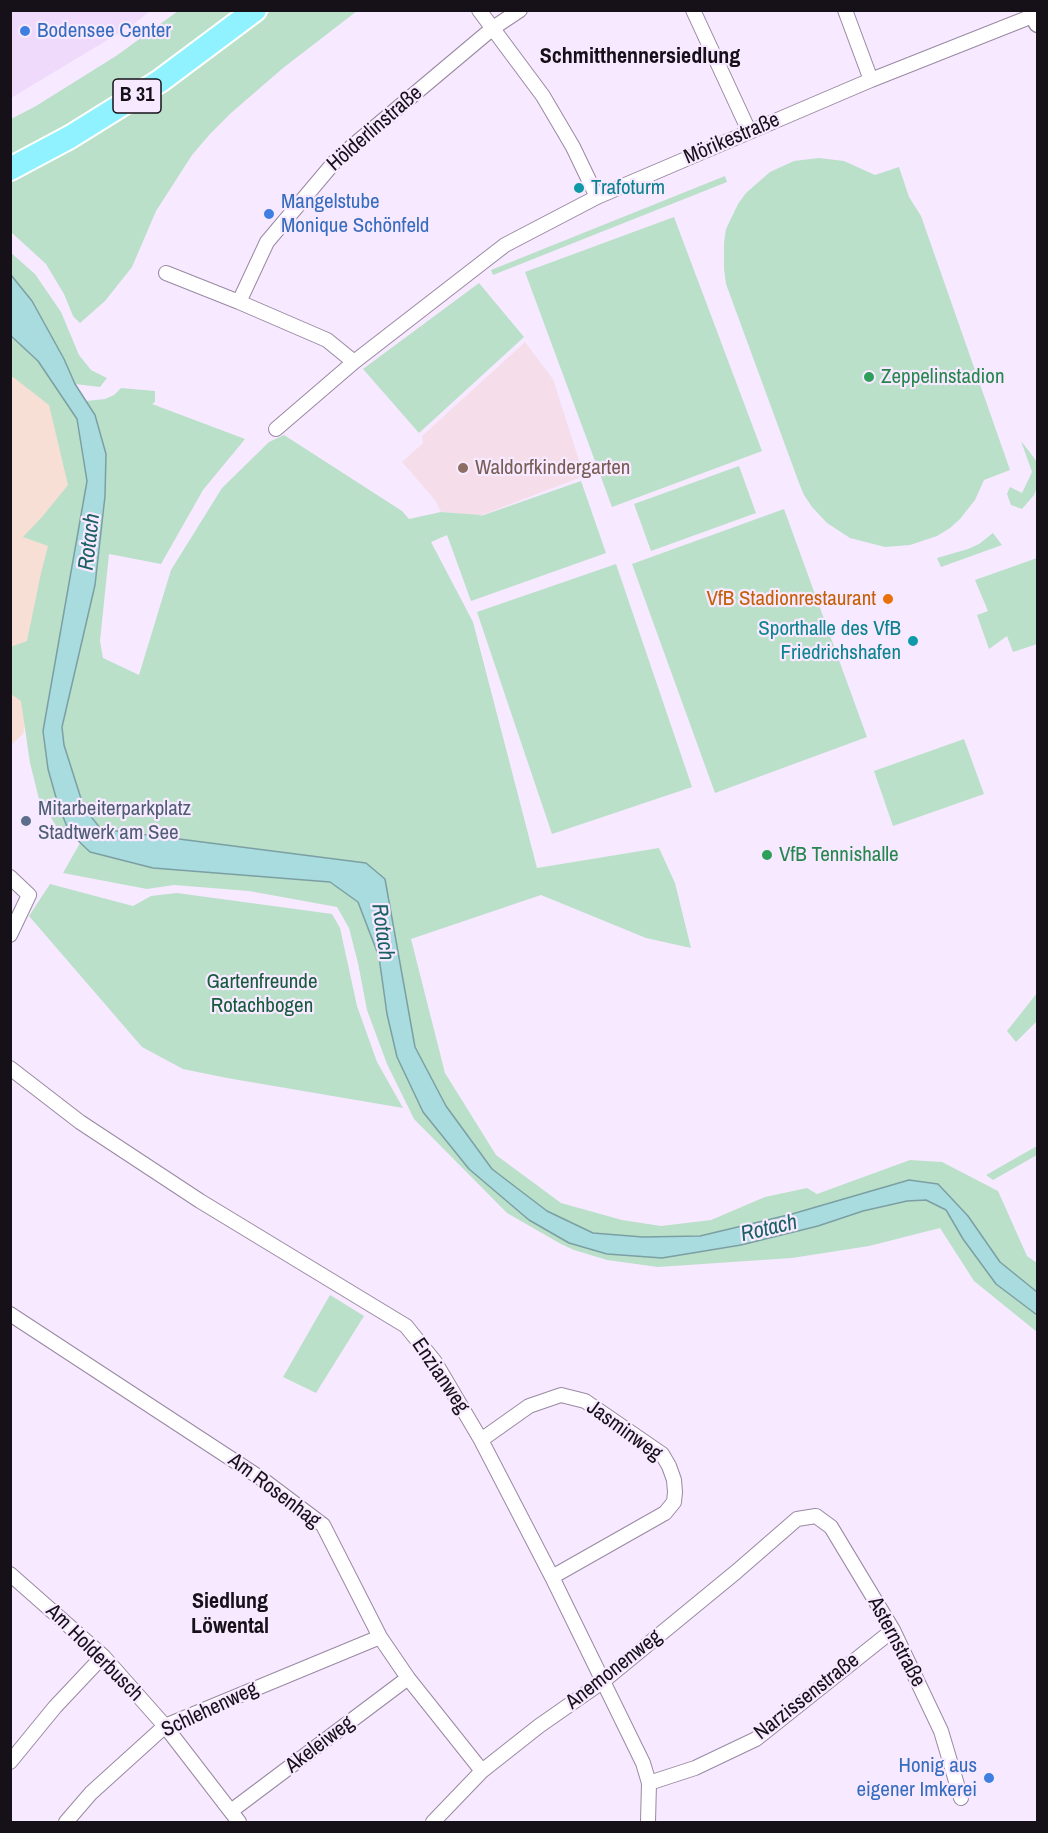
<!DOCTYPE html>
<meta charset="utf-8">
<style>
body{margin:0}
#map{position:relative;width:1048px;height:1833px;overflow:hidden;background:#f7e9ff;font-family:"Archivo Narrow",sans-serif}
canvas{display:block}
.frame{position:absolute;inset:0;border:12px solid #161019;pointer-events:none}
</style>
<div id="map">
<canvas width="1048" height="1833"></canvas>
<div class="frame"></div>
</div>
<script>
const ctx = document.querySelector('canvas').getContext('2d');
ctx.lineJoin = 'round';
function fillPath(path, color) { ctx.fillStyle = color; ctx.fill(path, 'evenodd'); }
const poly = rows => new Path2D(rows.map(r => 'M' + r).join(''));
function strokePath(path, color, width, dash) { ctx.strokeStyle = color; ctx.lineWidth = width; ctx.lineCap = dash ? 'butt' : 'round'; ctx.setLineDash(dash || []); ctx.stroke(path); }
function write(font, color, halo, rows, align = 'center') {
  ctx.font = font + ' "Archivo Narrow",sans-serif'; ctx.lineWidth = 4.5; ctx.setLineDash([]); ctx.textBaseline = 'middle'; ctx.strokeStyle = halo; ctx.fillStyle = color; for (const [text, x, y, turn = 0] of rows) {
    ctx.save(); ctx.translate(x, y); ctx.rotate((+turn || 0) * Math.PI / 180); ctx.textAlign = isNaN(turn) ? turn : align; if (halo) ctx.strokeText(text, 0, 0); ctx.fillText(text, 0, 0); ctx.restore();
  }
}
const built = poly([
 [11,10,150,10,150,11,134,24,11,98]
]);
const industrial = poly([
 [11,377,13,377,55,404,74,492,23,734,11,745]
]);
const education = poly([
 [525,342,553,379,584,476,482,515,441,512,435,500,402,462,423,443,422,436]
]);
const green = poly([
 [178,11,236,11,188,47,108,101,28,148,11,157,11,119,36,106,116,56],
 [271,11,357,11,283,68,231,113,210,134,192,155,156,211,132,267,105,301,80,323,73,316,64,294,46,264,11,232,10,181,93,137,164,91,207,61],
 [819,158,844,161,875,175,899,167,909,197,921,216,1010,470,984,480,975,500,960,519,950,528,937,536,910,545,885,547,850,538,827,523,812,507,804,495,799,483,726,284,724,268,724,243,726,229,738,204,746,193,770,172,794,161],
 [725,176,727,182,493,275,491,270],
 [674,217,762,451,612,507,525,272],
 [10,252,35,274,61,312,79,355,91,370,107,378,100,387,75,384,64,359,32,301,11,275],
 [479,283,524,337,419,433,363,369],
 [10,336,38,361,78,419,87,481,43,731,57,801,69,832,65,840,39,799,30,763,21,701,11,694,10,647,27,641,41,573,48,546,23,537,42,517,68,485,49,405,13,377,11,377],
 [121,388,155,391,155,402,152,404,245,439,203,490,161,564,109,554,100,641,103,658,139,675,171,570,222,488,269,442,284,435,402,511,409,519,441,512,482,515,478,517,581,481,606,553,471,601,447,535,431,542,473,622,537,868,659,848,675,883,691,948,646,938,541,895,411,939,445,1073,496,1155,561,1203,622,1220,661,1226,711,1220,765,1197,807,1188,817,1194,910,1160,942,1162,998,1191,1027,1256,1037,1263,1037,1292,1000,1262,968,1216,938,1184,909,1180,792,1214,700,1236,643,1237,593,1233,547,1211,492,1169,446,1106,415,1047,398,952,366,863,102,829,84,808,64,745,62,727,95,585,105,496,106,454,95,415,86,401,105,399,114,395],
 [1021,441,1038,463,1037,487,1034,495,1022,509,1011,505,1007,494,1010,487,1022,493,1032,472],
 [739,466,756,513,651,551,634,504],
 [784,509,867,737,715,793,632,564],
 [993,533,1002,545,941,567,937,558,968,549,979,544],
 [1037,558,1037,644,1013,652,1007,636,989,649,977,615,988,611,975,580],
 [616,564,692,787,552,834,477,612],
 [964,739,984,794,893,826,874,771],
 [80,843,90,852,153,868,330,882,358,902,379,957,387,1014,469,1169,607,1254,662,1258,741,1245,818,1226,863,1211,907,1201,926,1200,945,1210,963,1239,996,1284,1037,1315,1037,1332,974,1281,940,1228,869,1246,792,1258,658,1267,607,1260,574,1250,561,1244,507,1213,414,1119,387,1064,367,1010,358,963,349,928,337,907,249,891,174,885,147,889,63,873],
 [50,884,133,906,151,896,177,893,332,914,340,928,357,1006,377,1062,403,1108,227,1078,183,1069,142,1047,29,916],
 [1037,993,1037,1021,1016,1042,1007,1031],
 [1037,1146,1037,1155,993,1180,986,1175],
 [330,1295,364,1316,316,1393,283,1377]
]);
const water = poly([
 [11,275,32,301,64,359,75,384,95,415,106,454,105,496,95,585,62,727,64,745,84,808,101,829,366,863,385,879,415,1047,446,1106,492,1169,547,1211,593,1233,643,1237,700,1236,792,1214,909,1180,938,1184,968,1216,1000,1262,1037,1292,1037,1315,996,1284,963,1239,946,1210,926,1200,907,1201,863,1211,818,1226,741,1245,662,1258,607,1254,569,1243,529,1220,469,1169,423,1112,397,1057,387,1014,379,957,358,902,330,882,153,868,90,852,69,832,57,801,48,769,43,731,87,481,77,419,38,361,11,336,11,275]
]);
const minor = poly([
 [479,10,543,96,573,147,597,197],
 [693,10,749,131],
 [845,10,871,80],
 [166,273,239,302,327,340,354,362],
 [239,302,267,242,337,159,493,28,520,10],
 [276,429,354,362,505,245,597,197,871,80,1035,15],
 [10,877,29,895,10,935],
 [10,1068,80,1122,200,1201,406,1326,435,1362,481,1440,552,1577,643,1763,649,1783,648,1822],
 [10,1314,262,1479,323,1525,380,1637,408,1678,482,1771],
 [481,1440,529,1406,561,1395,585,1401,662,1454,669,1466,674,1480,675,1492,674,1502,665,1513,552,1577],
 [10,1574,103,1656,165,1726,239,1822],
 [10,1762,55,1707,103,1656],
 [649,1783,695,1768,756,1739,893,1630],
 [231,1811,408,1678],
 [66,1822,91,1793,165,1726,380,1637],
 [433,1822,482,1771,539,1726,602,1682,736,1572,797,1519,816,1516,831,1527,893,1630,941,1731,961,1798]
]);
const tertiary = poly([
 [1033,10,1038,23]
]);
const primary = poly([
 [10,169,70,137,160,81,255,10]
]);
const markers = [
 [25,31,6,"#3f7fe0"],
 [579,188,6,"#0f9aa8"],
 [269,214,6,"#3f7fe0"],
 [869,377,6,"#2e9e5b"],
 [463,468,6,"#8d6e63"],
 [888,599,6,"#e8710a"],
 [913,641,6,"#0f9aa8"],
 [26,821,6,"#5c6f8a"],
 [767,855,6,"#2e9e5b"],
 [989,1778,6,"#3f7fe0"]
];
const shields = [
 [137,96,48]
];
const shieldNames = [
 ["B 31",137,96]
];
const shopNames = [
 ["Bodensee Center",37,31],
 ["Mangelstube",281,202],
 ["Monique Schönfeld",281,226],
 ["Honig aus",977,1766,"right"],
 ["eigener Imkerei",977,1790,"right"]
];
const streetNames = [
 ["Hölderlinstraße",375,129,-41],
 ["Mörikestraße",732,139,-23],
 ["Enzianweg",440,1376,56],
 ["Jasminweg",624,1431,36],
 ["Am Rosenhag",274,1491,37],
 ["Asternstraße",896,1642,62],
 ["Am Holderbusch",94,1653,45],
 ["Anemonenweg",614,1670,-38],
 ["Narzissenstraße",807,1697,-38],
 ["Schlehenweg",210,1710,-25],
 ["Akeleiweg",320,1745,-37]
];
const cultureNames = [
 ["Trafoturm",591,188],
 ["Sporthalle des VfB",901,629,"right"],
 ["Friedrichshafen",901,653,"right"]
];
const leisureNames = [
 ["Zeppelinstadion",881,377],
 ["VfB Tennishalle",779,855]
];
const educationNames = [
 ["Waldorfkindergarten",475,468]
];
const foodNames = [
 ["VfB Stadionrestaurant",876,599]
];
const serviceNames = [
 ["Mitarbeiterparkplatz",38,809],
 ["Stadtwerk am See",38,833]
];
const parkNames = [
 ["Gartenfreunde",262,982],
 ["Rotachbogen",262,1006]
];
const neighbourhoodNames = [
 ["Schmitthennersiedlung",640,57],
 ["Siedlung",230,1602],
 ["Löwental",230,1627]
];
const waterNames = [
 ["Rotach",90,542,-83],
 ["Rotach",382,932,82],
 ["Rotach",769,1229,-13]
];
fillPath(built, '#efdafb');
fillPath(industrial, '#f8dfd6');
fillPath(education, '#f5deea');
fillPath(green, '#bae0c9');
fillPath(water, '#a8dcde');
strokePath(water, '#7c9fa3', 1.5);
strokePath(minor, '#9989a2', 16);
strokePath(tertiary, '#9989a2', 21);
strokePath(primary, '#fff', 26);
strokePath(minor, '#fff', 14);
strokePath(tertiary, '#fff', 18);
strokePath(primary, '#90f2fe', 22);
for (const [x, y, r, color] of markers) { const dot = new Path2D(); dot.arc(x, y, r, 0, 2 * Math.PI); ctx.fillStyle = color; ctx.fill(dot); strokePath(dot, '#f7e9ff', 2); }
for (const [x, y, w] of shields) { const box = new Path2D(); box.roundRect(x - w / 2, y - 17, w, 34, 4.5); ctx.fillStyle = '#f7e9ff'; ctx.fill(box); strokePath(box, '#161019', 1.5); }
write('bold 20px', '#161019', null, shieldNames);
write('21px', '#366cbe', '#f7e9ff', shopNames, 'left');
write('21px', '#161019', '#f7e9ff', streetNames);
write('21px', '#0d838f', '#f7e9ff', cultureNames, 'left');
write('21px', '#27864d', '#f7e9ff', leisureNames, 'left');
write('21px', '#785e54', '#f7e9ff', educationNames, 'left');
write('21px', '#c56008', '#f7e9ff', foodNames, 'right');
write('21px', '#4e5e75', '#f7e9ff', serviceNames, 'left');
write('21px', '#16593b', '#f7e9ff', parkNames);
write('bold 22px', '#161019', '#f7e9ff', neighbourhoodNames);
write('italic 22px', '#1b6164', '#f7e9ff', waterNames);
</script>
